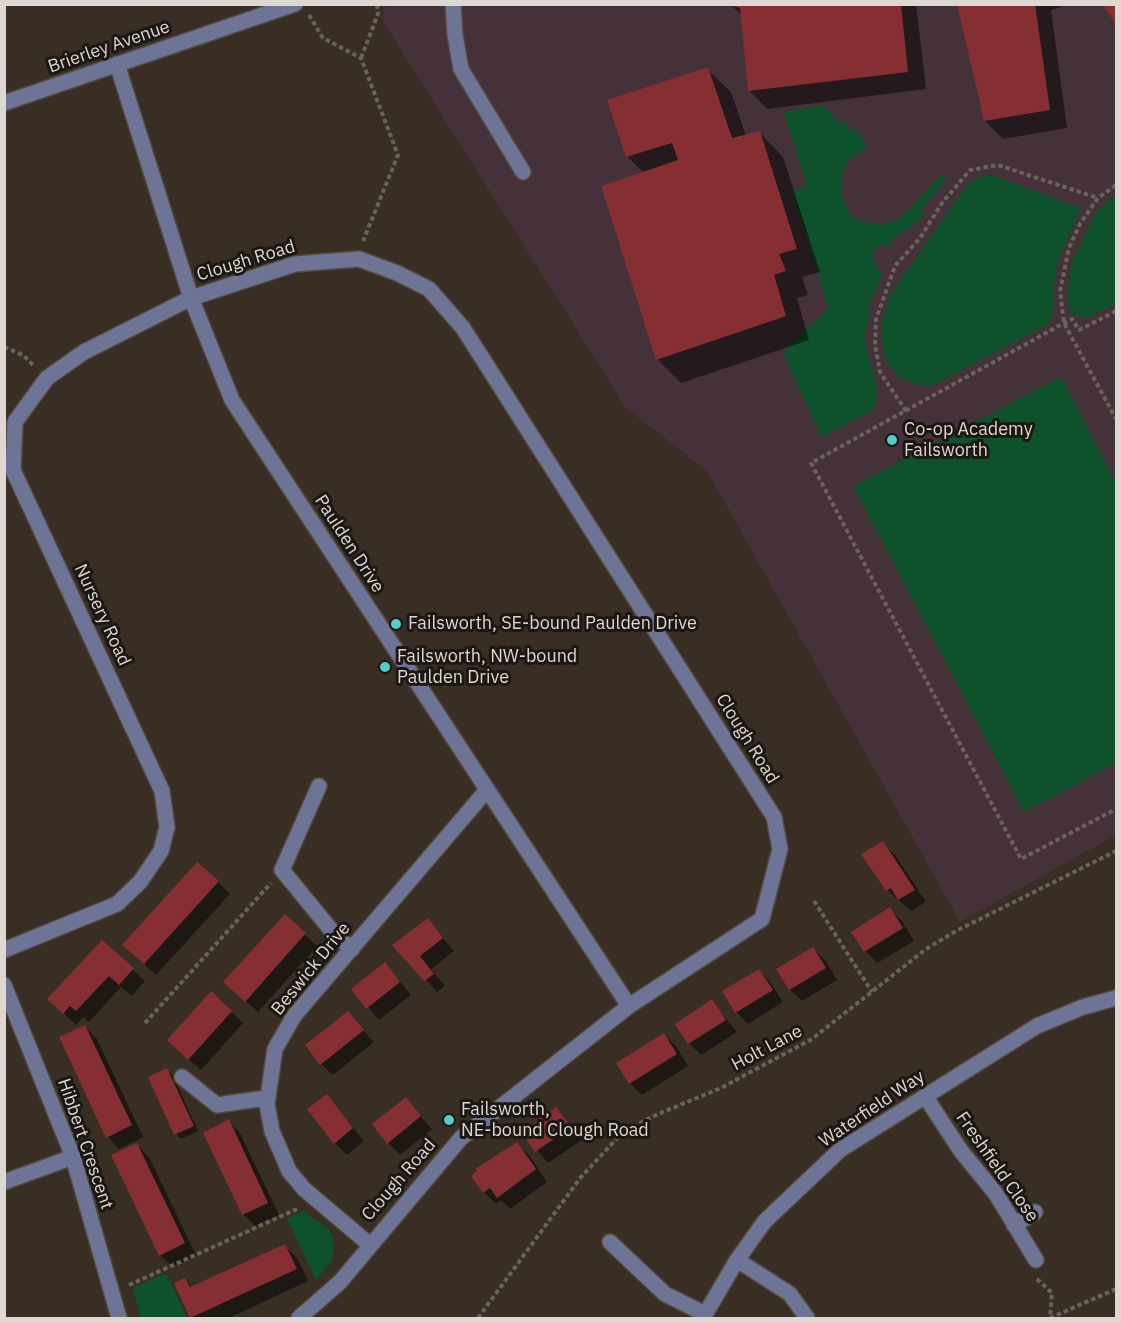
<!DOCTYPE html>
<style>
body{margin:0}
#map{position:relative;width:1121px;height:1323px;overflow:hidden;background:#382e24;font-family:"IBM Plex Sans",sans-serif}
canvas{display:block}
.frame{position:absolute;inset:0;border:6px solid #ded8d2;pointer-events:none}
</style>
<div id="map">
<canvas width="1121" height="1323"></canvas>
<div class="frame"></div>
</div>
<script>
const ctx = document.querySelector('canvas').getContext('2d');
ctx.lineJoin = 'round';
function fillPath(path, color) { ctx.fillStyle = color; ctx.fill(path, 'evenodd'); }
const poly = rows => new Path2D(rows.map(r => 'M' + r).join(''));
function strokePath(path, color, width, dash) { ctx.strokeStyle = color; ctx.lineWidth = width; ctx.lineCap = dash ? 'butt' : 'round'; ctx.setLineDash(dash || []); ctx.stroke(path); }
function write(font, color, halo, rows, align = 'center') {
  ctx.font = font + ' "IBM Plex Sans",sans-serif'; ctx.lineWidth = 6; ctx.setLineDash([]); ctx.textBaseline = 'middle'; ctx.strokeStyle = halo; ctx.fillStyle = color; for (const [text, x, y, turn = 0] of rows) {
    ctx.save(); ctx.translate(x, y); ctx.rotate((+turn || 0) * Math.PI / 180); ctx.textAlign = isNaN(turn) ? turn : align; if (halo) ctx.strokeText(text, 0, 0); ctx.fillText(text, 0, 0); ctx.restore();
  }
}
const education = poly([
 [393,4,1116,5,1116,835,960,922,707,471,626,408,382,20,385,7]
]);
const green = poly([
 [822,105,839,123,846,121,851,131,856,128,867,148,848,160,842,175,841,196,852,217,863,222,879,224,895,221,906,213,941,174,946,179,921,210,925,213,915,224,892,239,892,246,880,246,873,250,872,257,882,277,871,299,865,341,877,390,876,404,872,411,821,437,783,353,828,308,792,191,807,185,783,112],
 [988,174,1081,208,1060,255,1055,271,1052,318,1047,325,931,386,918,385,899,377,887,363,881,340,882,321,890,295,969,182],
 [1116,194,1116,304,1087,318,1077,316,1070,311,1067,301,1071,264,1095,213],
 [1061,377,1116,483,1116,763,1024,812,853,486],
 [303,1211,329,1230,334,1240,332,1261,316,1280,287,1219],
 [163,1274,167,1275,187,1318,141,1318,133,1288]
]);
const shadow = poly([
 [730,4,916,4,926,89,767,109,749,90,743,17],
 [959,4,1071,4,1051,10,1067,128,1003,139,985,121],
 [707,69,731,92,746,136,760,133,783,157,820,272,802,277,808,295,797,298,809,340,681,383,657,359,644,173,627,156],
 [883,843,895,855,926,902,911,911,887,890],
 [218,882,230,894,156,975,136,956],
 [890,909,902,921,914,941,877,963,866,951],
 [285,916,317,946,258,1012,237,994],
 [427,920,454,951,431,969,445,986,437,992,395,945],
 [102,942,145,981,132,996,121,987,89,1022,83,1017,76,1025,49,999],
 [813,949,825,960,837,980,802,1001,790,990,778,970],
 [385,964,411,995,379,1020,353,989],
 [759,971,771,983,783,1002,748,1024,736,1012],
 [211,993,243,1023,201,1070,180,1052],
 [712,1001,737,1032,701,1055,689,1043],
 [348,1013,374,1042,333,1075,321,1064],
 [85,1027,97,1039,143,1137,119,1149,108,1137],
 [664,1035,676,1046,688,1066,642,1095,630,1083],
 [167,1070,173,1076,198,1131,181,1139,176,1134],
 [327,1096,364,1141,347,1155,335,1143],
 [405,1099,432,1129,400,1155,388,1143],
 [556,1109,582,1140,548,1163,523,1133],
 [229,1121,240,1133,279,1215,255,1226,243,1214],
 [517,1144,529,1155,547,1182,510,1209,501,1200,496,1204,484,1192],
 [137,1145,149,1157,196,1255,172,1267,160,1255],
 [285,1246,297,1258,308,1281,229,1318,192,1318,176,1284,185,1279,193,1288]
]);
const building = poly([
 [726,4,901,4,908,72,748,91,740,8],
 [957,4,1035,4,1050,110,984,121],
 [1103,4,1116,4,1116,25],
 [708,67,732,138,760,131,797,249,779,254,786,271,774,275,786,316,656,360,601,186,678,160,672,143,626,157,607,100],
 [883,841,915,890,898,900,891,888,886,891,861,854],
 [197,862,219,881,144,964,122,945],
 [890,907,903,928,864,952,851,932],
 [285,914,306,933,245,1002,223,982],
 [428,918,443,938,420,956,434,974,424,981,392,945],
 [102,940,134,968,119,985,109,976,76,1011,70,1006,63,1014,47,999],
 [813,947,826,968,789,990,776,969],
 [385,962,400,982,366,1009,351,989],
 [759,969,773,990,735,1013,722,991],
 [211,991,232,1011,188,1060,167,1040],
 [712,999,726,1020,688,1044,675,1024],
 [348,1011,364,1030,320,1065,305,1045],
 [85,1025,132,1125,106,1138,59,1037],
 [664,1033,677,1054,629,1084,616,1063],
 [167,1068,194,1126,174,1135,148,1077],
 [327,1094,353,1128,334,1144,307,1109],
 [406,1097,421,1116,387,1144,372,1124],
 [556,1107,571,1127,535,1152,521,1132],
 [229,1119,268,1203,242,1215,203,1133],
 [517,1142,536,1169,497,1198,490,1188,483,1193,471,1176,477,1171,475,1169],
 [137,1143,185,1243,159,1256,111,1155],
 [285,1244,297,1269,190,1318,174,1283,185,1278,190,1287]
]);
const path = poly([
 [309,15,323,38,361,58,398,155,363,241],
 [361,58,378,14,377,4],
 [1116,185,1098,198,1080,224,1069,248,1060,291,1064,323,1116,419],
 [1116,311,1079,330,1072,319,1064,323,811,463,1021,859,1116,809],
 [4,347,23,355,34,366],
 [906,411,880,372,875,345,876,319,895,266,920,238,942,203,970,170,998,165,1098,198],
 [814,901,872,992],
 [145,1023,271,883],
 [1037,1279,1052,1293,1050,1318],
 [129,1285,297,1209],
 [478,1318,581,1177,624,1131,658,1114,721,1088,812,1039,926,949,956,931,1116,851],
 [1050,1318,1116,1289]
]);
const minor = poly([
 [453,4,455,35,461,69,523,172],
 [117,64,191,298,232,400,629,1006],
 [4,103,295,4],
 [319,786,282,870,336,936,352,949],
 [4,950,117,904,140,882,161,851,167,827,162,791,13,470,15,422,47,378,84,352,191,298,295,264,359,259,397,273,429,289,463,328,774,817,780,849,762,919,629,1006,461,1138,340,1282,299,1318],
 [4,985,73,1157,119,1318],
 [182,1077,217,1105,266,1098],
 [925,1096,961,1151,996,1194,1036,1260],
 [4,1182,73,1157],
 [1014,1225,1035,1212],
 [610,1242,665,1294,705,1314],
 [369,1244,304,1189,289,1171,272,1131,267,1104,275,1049,294,1016,486,791],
 [737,1260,790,1294,807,1318],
 [703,1318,737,1260,765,1221,840,1150,1037,1026,1083,1007,1116,998]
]);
const markers = [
 [892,440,6,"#53cdc9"],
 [396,624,6,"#53cdc9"],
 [385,667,6,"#53cdc9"],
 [449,1120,6,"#53cdc9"]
];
const streetNames = [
 ["Brierley Avenue",109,47,-19],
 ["Clough Road",246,261,-17],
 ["Paulden Drive",349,544,57],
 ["Nursery Road",102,615,65],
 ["Clough Road",747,739,58],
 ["Beswick Drive",311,969,-51],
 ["Holt Lane",767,1048,-28],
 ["Waterfield Way",872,1109,-34],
 ["Hibbert Crescent",85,1144,71],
 ["Freshfield Close",997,1167,55],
 ["Clough Road",399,1180,-49]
];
const poiNames = [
 ["Co-op Academy",904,430],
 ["Failsworth",904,451],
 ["Failsworth, SE-bound Paulden Drive",408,624],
 ["Failsworth, NW-bound",397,657],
 ["Paulden Drive",397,678],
 ["Failsworth,",461,1110],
 ["NE-bound Clough Road",461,1131]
];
fillPath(education, '#443139');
fillPath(green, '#0d522b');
fillPath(shadow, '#0007');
fillPath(building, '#852f32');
strokePath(minor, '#534940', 18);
strokePath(path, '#6b625a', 4, [4.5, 3]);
strokePath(minor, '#6d7496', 15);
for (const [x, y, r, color] of markers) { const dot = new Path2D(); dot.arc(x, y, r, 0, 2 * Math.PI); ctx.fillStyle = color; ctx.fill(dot); strokePath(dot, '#1c1713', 2); }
write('18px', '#ded8d2', '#1c1713', streetNames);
write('18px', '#ded8d2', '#1c1713', poiNames, 'left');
</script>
